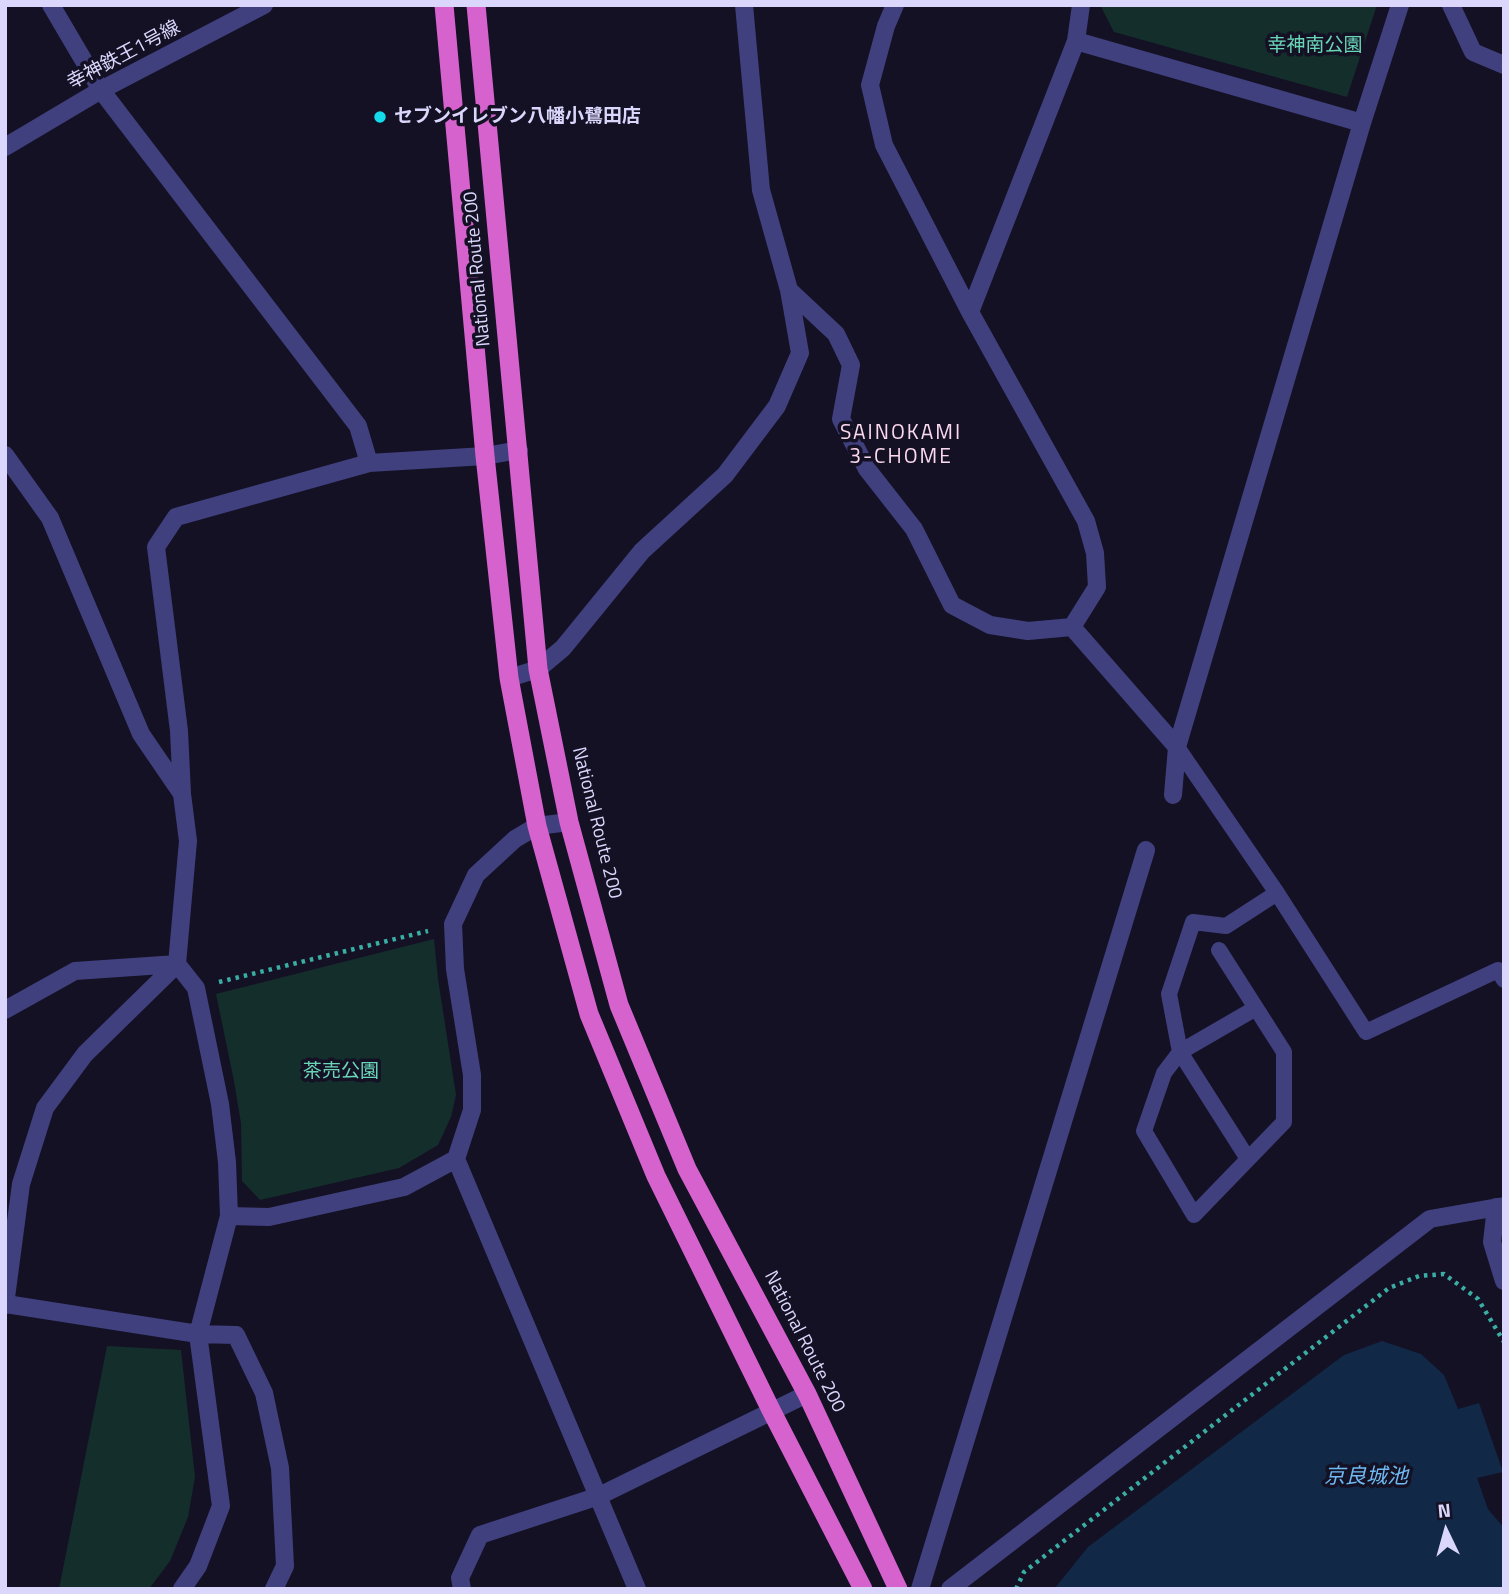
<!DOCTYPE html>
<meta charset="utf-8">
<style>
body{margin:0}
#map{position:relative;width:1509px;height:1594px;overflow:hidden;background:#141124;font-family:"Titillium Web",sans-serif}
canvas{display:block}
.frame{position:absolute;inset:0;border:7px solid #dbd7fc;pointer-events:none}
.north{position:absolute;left:1411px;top:1496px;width:70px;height:70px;-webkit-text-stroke:5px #141124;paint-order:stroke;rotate:355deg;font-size:19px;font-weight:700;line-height:28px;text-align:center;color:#dbd7fc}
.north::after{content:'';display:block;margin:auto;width:24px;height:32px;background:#dbd7fc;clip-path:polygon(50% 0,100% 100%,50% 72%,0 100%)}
</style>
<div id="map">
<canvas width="1509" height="1594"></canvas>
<div class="frame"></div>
<div class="north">N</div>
</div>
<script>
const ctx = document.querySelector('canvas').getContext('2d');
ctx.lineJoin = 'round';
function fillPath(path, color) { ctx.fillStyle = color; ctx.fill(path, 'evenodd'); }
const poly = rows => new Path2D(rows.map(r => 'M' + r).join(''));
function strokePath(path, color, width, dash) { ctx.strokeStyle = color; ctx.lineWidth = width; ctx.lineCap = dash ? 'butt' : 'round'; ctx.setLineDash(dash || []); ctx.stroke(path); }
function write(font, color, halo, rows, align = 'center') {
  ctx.font = font + ' "Titillium Web","Noto Sans JP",sans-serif'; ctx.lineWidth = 7; ctx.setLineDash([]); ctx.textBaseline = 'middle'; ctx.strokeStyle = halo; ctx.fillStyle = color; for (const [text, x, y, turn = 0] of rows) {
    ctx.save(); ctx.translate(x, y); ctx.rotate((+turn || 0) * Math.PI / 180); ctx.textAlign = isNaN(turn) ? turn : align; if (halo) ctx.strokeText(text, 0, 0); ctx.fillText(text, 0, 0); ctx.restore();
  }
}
const green = poly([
 [1100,5,1377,5,1347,97,1114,32],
 [434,939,438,979,456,1095,451,1117,438,1145,399,1168,260,1200,242,1181,241,1123,234,1081,216,994],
 [107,1346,181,1350,195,1477,188,1517,170,1561,149,1589,59,1589]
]);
const water = poly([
 [1382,1341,1421,1354,1444,1375,1458,1409,1479,1403,1503,1472,1477,1478,1488,1509,1504,1528,1504,1589,1054,1589,1088,1547,1344,1355]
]);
const path = poly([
 [219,982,428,931],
 [1016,1589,1024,1572,1389,1288,1419,1276,1444,1274,1478,1299,1504,1342]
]);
const service = poly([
 [1177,747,1277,893,1366,1032,1498,970,1504,980],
 [1219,950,1284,1052,1284,1122,1194,1215,1144,1131,1164,1073,1180,1052,1169,994,1193,922,1226,926,1277,893],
 [1248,1159,1180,1052,1256,1008]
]);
const minor = poly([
 [51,5,101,90,358,426,369,463],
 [895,5,886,26,870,85,884,145,970,312,1086,521,1095,553,1097,587,1072,627],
 [1451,5,1473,52,1504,65],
 [1076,41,1362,123],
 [789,290,836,334,851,365,841,419,867,469,914,529,952,605,990,625,1028,631,1072,627],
 [970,312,1076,41,1081,5],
 [5,455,50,518,141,734,182,794],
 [1072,627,1177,747],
 [509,678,538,669,563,648,642,551,725,475,777,406,800,353,789,290,761,190,744,5],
 [1173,795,1177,747,1362,123,1400,5],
 [569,822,537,826,515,839,476,875,453,924,455,969,472,1075,472,1110,456,1159,637,1589],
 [5,1010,75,971,177,964],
 [1496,1207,1492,1242,1504,1281],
 [229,1216,269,1217,404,1187,456,1159],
 [6,1304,198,1334,236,1335,264,1393,280,1468,285,1566,274,1589],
 [5,1305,21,1184,45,1108,85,1054,177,964],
 [182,1589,198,1566,221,1506,198,1334,229,1216,227,1162,220,1104,196,988,177,964,188,841,182,794,179,731,156,547,176,517,369,463,485,456,519,450],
 [462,1589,460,1578,480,1535,599,1496,807,1394],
 [920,1589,1146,850],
 [950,1589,1430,1219,1504,1206]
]);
const tertiary = poly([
 [5,147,101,90,264,5]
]);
const trunk = poly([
 [444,5,485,456,509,678,537,826,589,1014,656,1176,772,1412,863,1589],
 [476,5,538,669,569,822,619,1005,687,1169,807,1394,898,1589]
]);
const markers = [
 [380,117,7,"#14dbeb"]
];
const parkNames = [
 ["幸神南公園",1315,46],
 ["茶売公園",341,1072]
];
const streetNames = [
 ["幸神鉄王1号線",124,56,-28],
 ["National Route 200",478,269,-95],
 ["National Route 200",596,823,76],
 ["National Route 200",804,1342,63]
];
const poiNames = [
 ["セブンイレブン八幡小鷺田店",394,117]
];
const neighbourhoodNames = [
 ["SAINOKAMI",901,434],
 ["3-CHOME",901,458]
];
const waterNames = [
 ["京良城池",1366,1478]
];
fillPath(green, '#142e2c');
fillPath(water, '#122847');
strokePath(path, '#3aaea4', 4.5, [3.5, 5]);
strokePath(service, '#41407f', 16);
strokePath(minor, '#41407f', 18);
strokePath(tertiary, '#41407f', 18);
strokePath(trunk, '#d662cd', 19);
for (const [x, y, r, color] of markers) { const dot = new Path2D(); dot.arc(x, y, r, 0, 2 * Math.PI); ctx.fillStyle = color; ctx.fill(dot); strokePath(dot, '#141124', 2.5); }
write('19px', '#69d6b8', '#141124', parkNames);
write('19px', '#dbd7fc', '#141124', streetNames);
write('bold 19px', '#dbd7fc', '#141124', poiNames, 'left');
ctx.letterSpacing = '2px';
write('21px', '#fcd9f0', '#141124', neighbourhoodNames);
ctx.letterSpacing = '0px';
write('italic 21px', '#6eb9f3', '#141124', waterNames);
</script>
